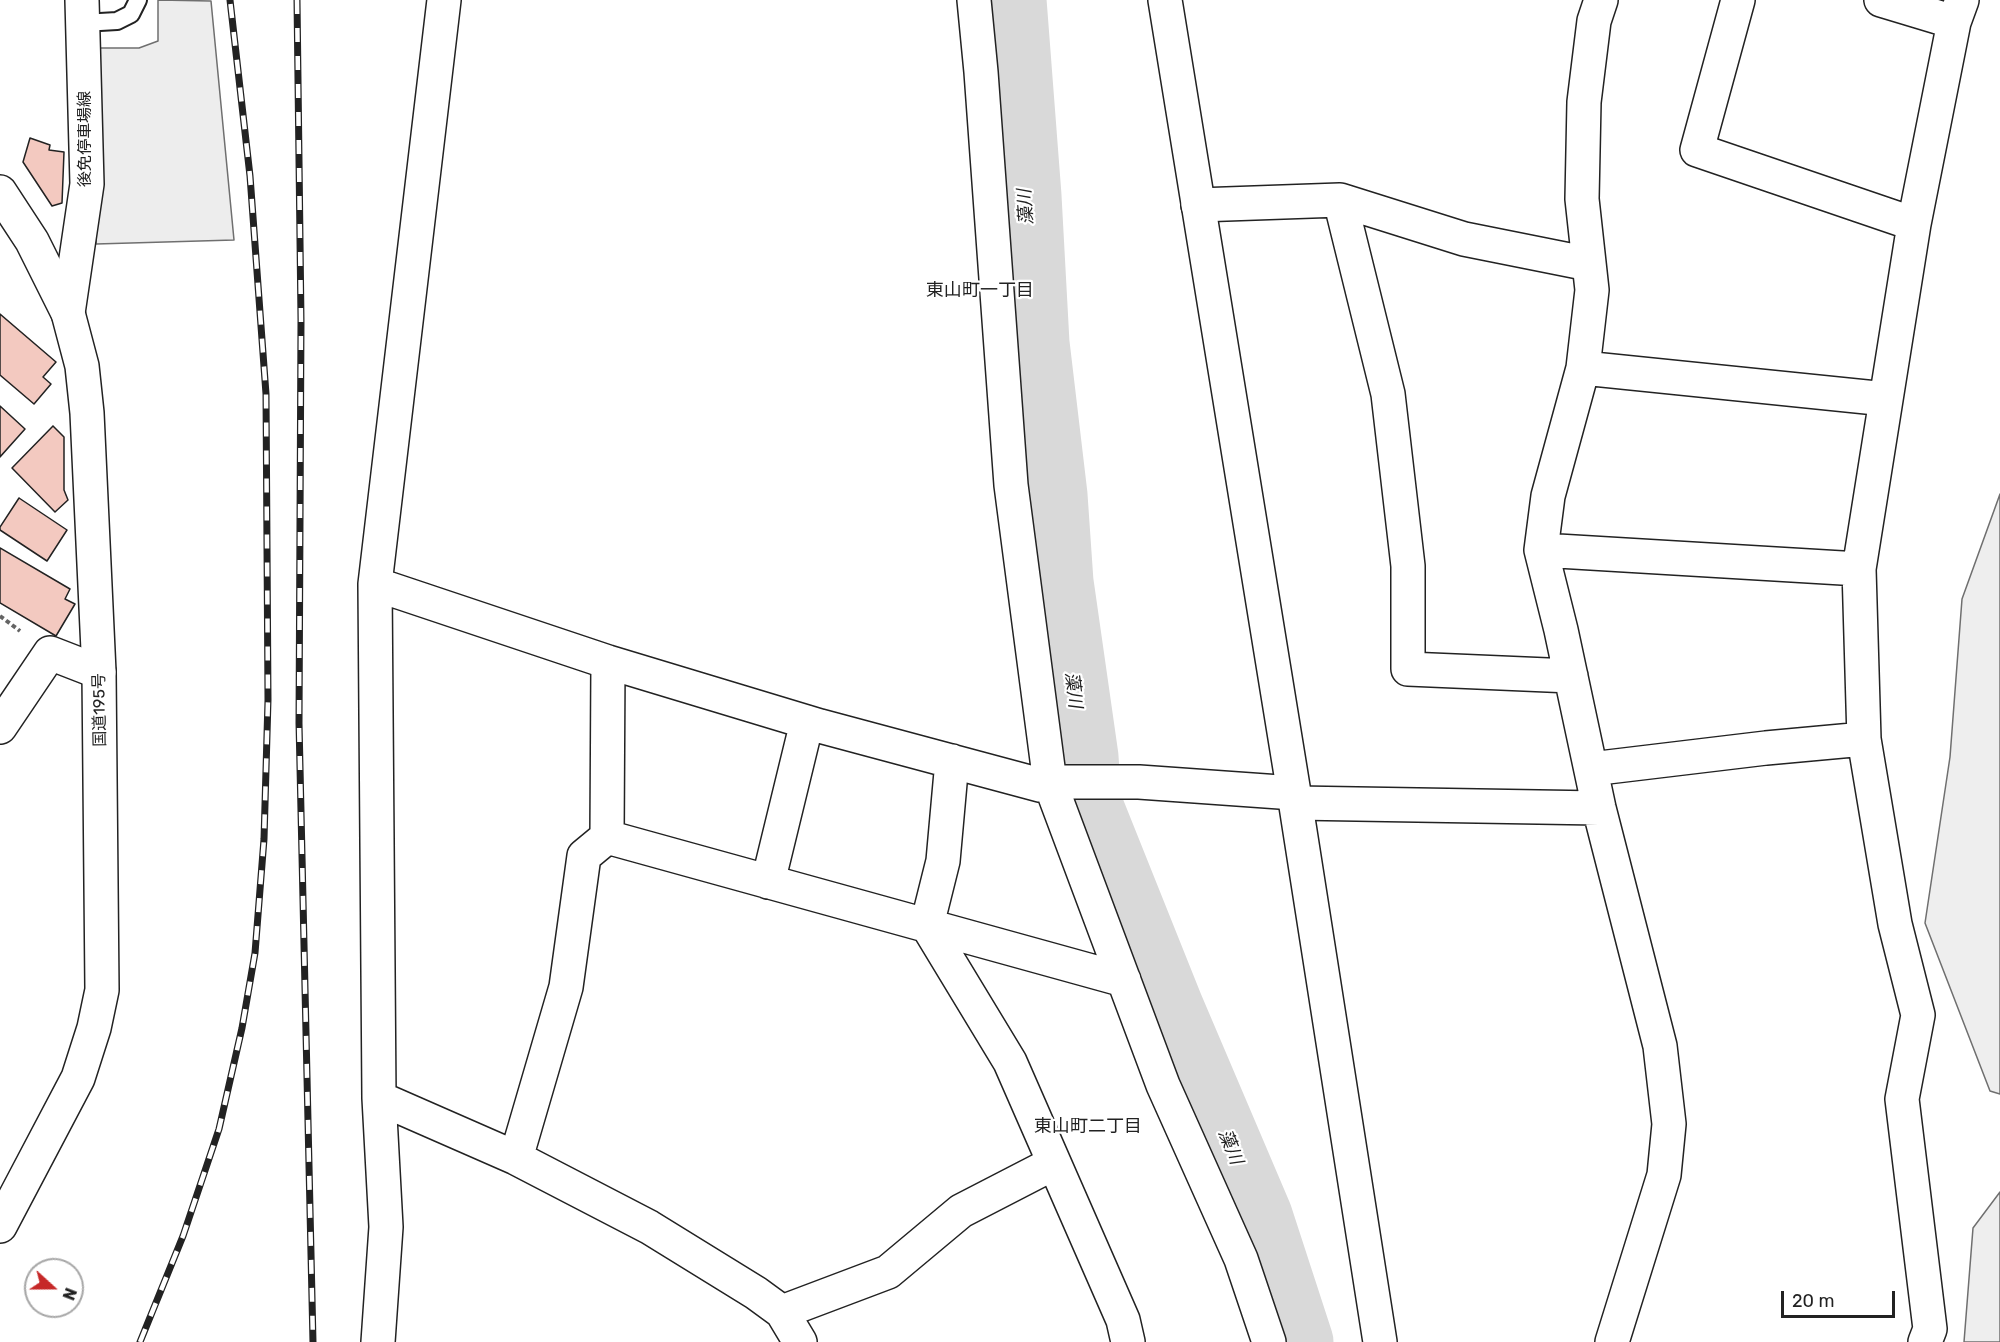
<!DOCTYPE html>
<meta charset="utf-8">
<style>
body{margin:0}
#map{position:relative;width:2000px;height:1342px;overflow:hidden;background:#fff;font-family:Rubik,sans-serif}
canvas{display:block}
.north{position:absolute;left:24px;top:1258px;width:60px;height:60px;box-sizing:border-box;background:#fff;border:2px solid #a7a7a7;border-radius:50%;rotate:111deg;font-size:16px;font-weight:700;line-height:24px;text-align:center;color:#222}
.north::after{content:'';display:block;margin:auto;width:21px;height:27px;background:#c62828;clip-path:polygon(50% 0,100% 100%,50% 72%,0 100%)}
.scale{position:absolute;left:1781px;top:1291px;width:114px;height:27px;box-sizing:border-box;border:3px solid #222;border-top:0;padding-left:8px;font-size:18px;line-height:21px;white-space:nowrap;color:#222;-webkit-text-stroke:4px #fff;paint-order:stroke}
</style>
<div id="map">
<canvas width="2000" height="1342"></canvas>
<div class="north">N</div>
<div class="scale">20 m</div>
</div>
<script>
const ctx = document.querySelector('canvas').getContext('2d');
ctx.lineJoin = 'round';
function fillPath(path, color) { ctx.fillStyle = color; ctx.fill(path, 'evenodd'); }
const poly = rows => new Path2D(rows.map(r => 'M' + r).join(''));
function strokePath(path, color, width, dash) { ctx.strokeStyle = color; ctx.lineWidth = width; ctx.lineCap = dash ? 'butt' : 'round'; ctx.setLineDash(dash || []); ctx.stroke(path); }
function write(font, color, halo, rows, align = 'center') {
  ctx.font = font + ' Rubik,"Noto Sans JP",sans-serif'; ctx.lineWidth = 4.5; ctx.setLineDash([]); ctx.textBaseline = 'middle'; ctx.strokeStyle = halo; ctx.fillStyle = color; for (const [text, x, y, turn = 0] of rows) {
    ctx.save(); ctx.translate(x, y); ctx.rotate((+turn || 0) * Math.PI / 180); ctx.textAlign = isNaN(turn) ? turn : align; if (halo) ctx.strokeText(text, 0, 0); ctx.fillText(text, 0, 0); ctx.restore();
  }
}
const green = poly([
 [2000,494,2000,1094,1990,1091,1925,923,1950,757,1962,599,2000,494],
 [2000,1192,2000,1342,1964,1342,1973,1228,2000,1192]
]);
const parking = poly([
 [158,0,211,1,234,240,96,244,100,48,139,48,158,41,158,0]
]);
const river = poly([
 [1012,0,1027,196,1035,343,1053,495,1059,582,1084,757,1087,802,1169,1007,1258,1216,1299,1342]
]);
const building = poly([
 [30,138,50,145,49,150,64,152,62,203,52,206,23,162,30,138],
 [0,314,56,362,43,377,51,384,34,404,0,375,0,314],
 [0,406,25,429,0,457,0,406],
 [53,426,64,437,64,490,68,500,55,512,12,468,53,426],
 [19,498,67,530,47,561,0,530,0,527,19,498],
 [0,548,70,589,65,599,75,604,56,636,0,603,0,548]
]);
const path = poly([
 [0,616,20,631]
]);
const service = poly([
 [83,23,117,21,131,14,138,0]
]);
const minor = poly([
 [974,0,981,72,1011,485,1050,783,1163,1085,1241,1259,1269,1342],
 [1601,0,1594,21,1584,102,1582,199,1592,290,1583,368,1548,496,1541,550,1561,630,1599,808,1660,1046,1669,1124,1664,1175,1612,1342],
 [1738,0,1697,150,1914,224],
 [1881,0,1954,22],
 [1340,200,1388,394,1408,566,1408,669,1571,676],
 [1198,205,1340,200,1464,239,1589,264],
 [1583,368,1886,399],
 [1541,550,1859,569],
 [375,584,608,662,820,726,1040,785,1063,782,1139,782,1294,793],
 [608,662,607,837,1124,980],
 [0,727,50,653,99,672],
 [952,761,943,861,927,925,1010,1062,1123,1320,1128,1342],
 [1591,769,1766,748,1864,739],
 [1296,803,1599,808],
 [768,882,807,722],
 [379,1098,516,1158,649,1227,756,1293,782,1312,800,1342],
 [516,1158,566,987,584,856,607,837],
 [782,1312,888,1272,961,1211,1054,1163],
 [378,1342,386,1227,379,1098,375,584,444,0],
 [1925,1342,1930,1329,1902,1099,1918,1015,1895,924,1864,739,1859,569,1914,224,1954,22,1962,0]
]);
const tertiary = poly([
 [1165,0,1294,793,1380,1342]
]);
const secondary = poly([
 [68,313,87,184,82,0]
]);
const trunk = poly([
 [0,192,32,241,68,313,82,366,87,413,99,672,102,990,94,1028,78,1078,0,1226]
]);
const rail = poly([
 [297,0,301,320,299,723,313,1342],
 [140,1342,183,1236,219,1129,242,1028,255,953,264,839,268,700,266,394,250,176,230,0]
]);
const streetNames = [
 ["後免停車場線",85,139,-90],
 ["国道195号",100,710,-91]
];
const waterNames = [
 ["藻川",1026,207,-94],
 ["藻川",1073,690,83],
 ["藻川",1230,1147,68]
];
const neighbourhoodNames = [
 ["東山町一丁目",980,291],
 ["東山町二丁目",1088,1127]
];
fillPath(green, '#eee');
strokePath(green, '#6f6f6f', 1.5);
fillPath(parking, '#ededed');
strokePath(parking, '#6f6f6f', 1.5);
strokePath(river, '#d9d9d9', 69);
fillPath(building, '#f3c9c0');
strokePath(building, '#222', 1.5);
strokePath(service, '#222', 20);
strokePath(minor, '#222', 36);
strokePath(tertiary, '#222', 36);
strokePath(secondary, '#222', 36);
strokePath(trunk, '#222', 36);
strokePath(path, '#646464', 4, [4.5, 3]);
strokePath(service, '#fff', 16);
strokePath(minor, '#fff', 33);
strokePath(tertiary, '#fff', 33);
strokePath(secondary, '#fff', 33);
strokePath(trunk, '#fff', 33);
strokePath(rail, '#222', 7);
strokePath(rail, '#fff', 4.5, [14]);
write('16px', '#222', '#fff', streetNames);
write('italic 18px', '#222', '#fff', waterNames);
write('18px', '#222', '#fff', neighbourhoodNames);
</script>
